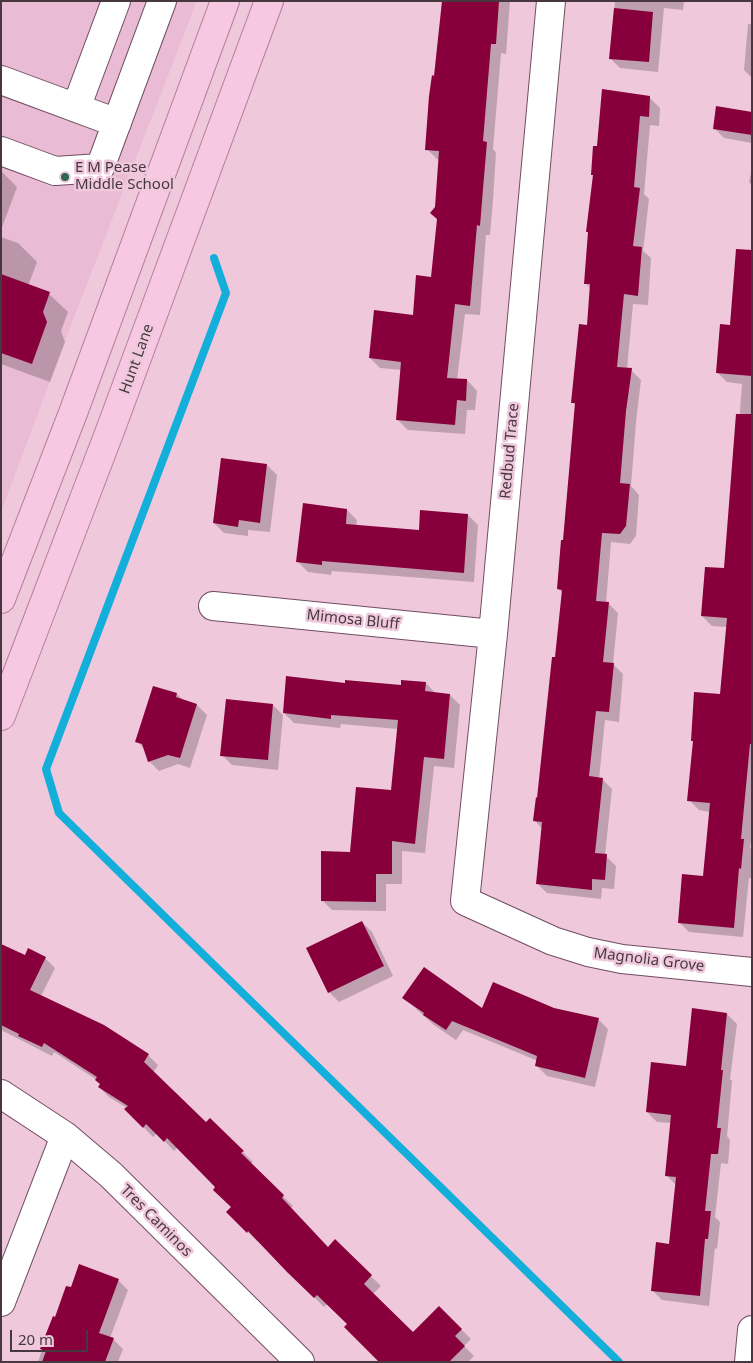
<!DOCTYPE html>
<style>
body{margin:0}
#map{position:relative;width:753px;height:1363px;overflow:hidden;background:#efc8dc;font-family:"Noto Sans",sans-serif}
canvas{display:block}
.frame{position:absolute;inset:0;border:2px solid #473840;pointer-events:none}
.scale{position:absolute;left:10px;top:1330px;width:78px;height:22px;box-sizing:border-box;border:2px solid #473840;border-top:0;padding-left:6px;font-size:15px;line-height:18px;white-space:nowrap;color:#473840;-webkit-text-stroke:4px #efc8dc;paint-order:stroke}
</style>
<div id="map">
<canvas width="753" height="1363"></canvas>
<div class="frame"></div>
<div class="scale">20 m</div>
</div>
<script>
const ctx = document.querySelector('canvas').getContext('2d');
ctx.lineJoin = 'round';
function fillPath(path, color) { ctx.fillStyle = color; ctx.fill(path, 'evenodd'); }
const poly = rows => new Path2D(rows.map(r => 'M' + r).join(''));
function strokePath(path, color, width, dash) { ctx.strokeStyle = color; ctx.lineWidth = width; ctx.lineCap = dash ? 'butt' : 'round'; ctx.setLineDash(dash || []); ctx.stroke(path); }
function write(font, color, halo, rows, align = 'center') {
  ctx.font = font + ' "Noto Sans",sans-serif'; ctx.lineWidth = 5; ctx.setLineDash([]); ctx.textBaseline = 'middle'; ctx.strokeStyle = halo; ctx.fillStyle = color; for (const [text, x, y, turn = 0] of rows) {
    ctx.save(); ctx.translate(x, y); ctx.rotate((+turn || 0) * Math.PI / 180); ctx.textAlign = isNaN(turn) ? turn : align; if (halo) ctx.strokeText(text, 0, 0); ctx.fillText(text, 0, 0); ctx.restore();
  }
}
const built = poly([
 [1,1,197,1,73,320,1,512]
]);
const shadow = poly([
 [443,1,510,1,506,54,501,53,493,149,496,153,493,200,490,235,486,235,480,315,465,314,457,380,467,380,477,391,475,410,467,410,465,434,408,430,398,420,402,370,380,368,370,358,414,316,432,278,439,220,436,207,440,160,437,159,427,149],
 [615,1,684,1,683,10,664,8,658,72,620,68,610,58],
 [748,24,752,24,752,78,744,70],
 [650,98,660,108,659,126,650,125,644,194,649,199,643,251,651,258,648,305,633,304,627,369,631,370,641,380,636,422,631,486,639,495,636,536,630,544,611,542,606,603,608,603,618,613,613,664,623,674,619,722,605,720,599,779,602,779,612,789,605,855,616,866,614,889,602,888,601,899,547,893,537,883,543,829,534,820,539,799,563,593,558,589,565,541,576,406,572,402,588,326,591,289,585,283,594,176,592,174,599,148],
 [752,113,752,143,724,138,714,128],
 [752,169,752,185,749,182],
 [1,171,17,187,1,230],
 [1,237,18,243,37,262,28,286,49,294,68,312,61,331,65,342,50,382,1,364],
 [752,267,752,835,750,848,752,849,752,869,751,878,749,878,743,937,689,932,679,922,704,877,710,812,699,810,689,800,721,695,727,627,712,626,702,616,725,570,737,449,742,384,727,382,717,372],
 [267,465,277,475,270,532,248,530,248,536,224,533,214,523],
 [347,510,357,520,356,526,420,531,421,512,468,515,478,525,474,582,332,571,331,575,308,572,298,562],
 [426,683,436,694,450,695,460,705,454,768,434,766,425,853,402,851,402,884,386,884,386,911,332,910,322,900,351,853,392,792,398,729,341,724,340,728,294,723,284,713,346,684,402,686],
 [177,694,183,700,197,705,207,715,190,768,178,764,159,771,149,761,145,750,137,741],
 [273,705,283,715,278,770,232,765,222,755],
 [362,922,372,932,393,976,339,1002,329,992],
 [1,948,25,957,45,958,55,968,41,996,103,1026,148,1055,158,1065,153,1073,206,1124,210,1120,253,1162,250,1164,293,1206,291,1208,328,1248,335,1241,381,1286,373,1294,413,1333,439,1307,471,1339,464,1346,474,1356,468,1362,379,1362,349,1324,327,1304,324,1307,290,1273,259,1240,258,1242,228,1212,232,1207,217,1187,178,1147,174,1151,157,1133,153,1137,126,1109,127,1108,109,1097,99,1087,101,1085,97,1080,54,1052,52,1056,1,1030],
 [404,998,483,1010,553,1009,598,1019,608,1029,595,1087,547,1076,537,1066,538,1061,463,1030,456,1040,434,1025],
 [727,1014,737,1024,730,1079,732,1081,727,1136,730,1140,728,1164,721,1163,715,1217,720,1222,717,1249,715,1248,709,1306,662,1300,652,1290,671,1245,677,1186,666,1175,672,1123,657,1122,647,1112,687,1067],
 [118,1280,128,1290,110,1338,113,1339,123,1349,118,1362,38,1362,53,1317,56,1318,71,1289]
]);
const stream = poly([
 [214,258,226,293,46,769,59,813,619,1362]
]);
const building = poly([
 [442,1,499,1,496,44,491,44,483,141,487,142,483,189,480,226,477,225,470,306,455,304,447,378,467,379,466,401,457,400,455,425,396,420,401,362,369,358,374,310,413,315,416,275,431,277,437,219,430,213,435,207,439,151,425,150,429,96,432,75,434,76],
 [614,8,653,12,649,62,609,59],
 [602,89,650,96,649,117,640,116,634,187,640,188,633,246,642,247,638,296,624,294,617,367,632,368,626,411,620,483,630,484,626,526,620,534,602,533,596,601,609,602,603,662,614,663,609,712,596,711,589,776,603,778,595,853,607,854,605,880,592,879,592,890,536,884,542,822,533,821,536,797,537,798,552,657,555,657,562,590,557,589,561,540,563,540,575,403,571,403,579,324,587,325,590,284,584,284,588,232,586,232,593,175,591,175,593,146,597,146],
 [716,106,752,112,752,135,713,129],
 [736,249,752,250,752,376,716,373,720,324,730,325],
 [1,274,50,292,43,312,47,322,32,364,1,353],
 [736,414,752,414,752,744,750,744,741,839,744,839,741,869,739,868,734,928,678,923,682,874,703,876,710,803,687,801,693,741,691,741,694,692,720,694,727,618,701,616,705,567,724,568],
 [221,458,267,464,260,523,239,520,238,527,213,523],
 [303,503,347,509,346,524,419,530,420,510,468,514,464,573,322,561,322,565,296,562],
 [286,676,345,683,345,680,401,685,401,680,426,682,425,691,450,694,444,759,424,757,415,844,392,841,392,874,376,874,376,902,321,901,321,851,350,852,356,787,391,790,398,720,331,715,331,719,283,713],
 [153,686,177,693,176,697,197,704,180,758,168,755,148,762,142,744,135,742],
 [226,699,273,704,268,760,220,756],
 [362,921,384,966,328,993,306,948],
 [1,944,25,955,28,948,46,957,30,990,104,1025,149,1054,144,1062,206,1122,210,1118,244,1151,241,1153,284,1195,282,1198,328,1247,335,1239,372,1275,364,1284,413,1332,439,1306,462,1329,455,1336,465,1346,449,1362,379,1362,344,1327,347,1324,317,1295,314,1298,287,1272,248,1231,247,1233,226,1212,231,1207,213,1190,215,1187,167,1138,164,1142,146,1124,143,1128,124,1109,128,1106,98,1087,100,1084,95,1080,97,1077,44,1043,42,1047,18,1036,19,1034,1,1025],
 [424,967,482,1008,493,982,554,1008,599,1018,585,1078,535,1066,537,1056,452,1021,446,1030,423,1015,424,1013,402,998],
 [692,1008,727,1013,721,1070,723,1070,717,1128,721,1128,718,1154,711,1154,705,1211,711,1211,708,1239,705,1239,700,1296,651,1291,656,1242,669,1244,676,1177,665,1176,671,1115,646,1112,651,1062,686,1066],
 [79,1264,119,1279,99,1333,114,1338,105,1362,42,1362,46,1351,40,1349,53,1316,55,1317,66,1286,71,1287]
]);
const minor = poly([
 [551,1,493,634,465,901,553,941,588,952,622,959,752,972],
 [1,80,117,123],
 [76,108,116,1],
 [1,151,55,171,100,168,162,1],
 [213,606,493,634],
 [1,1094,65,1136,111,1175,300,1362],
 [1,1302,65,1136],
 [749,1362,752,1330]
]);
const major = poly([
 [1,599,73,413,225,1],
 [1,716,111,428,269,1]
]);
const markers = [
 [65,177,5,"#2e6852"]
];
const poiNames = [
 ["E M Pease",75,168],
 ["Middle School",75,185]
];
const streetNames = [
 ["Hunt Lane",137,359,-70],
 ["Redbud Trace",510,451,-85],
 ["Mimosa Bluff",353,620,6],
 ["Magnolia Grove",649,960,7],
 ["Tres Caminos",156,1221,45]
];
fillPath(built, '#eabbd4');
fillPath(shadow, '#0003');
strokePath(stream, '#14aedb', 8);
fillPath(building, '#88003b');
strokePath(minor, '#704e61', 30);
strokePath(major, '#b67e9d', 30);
strokePath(minor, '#fff', 28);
strokePath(major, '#f7c8e2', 28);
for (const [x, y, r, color] of markers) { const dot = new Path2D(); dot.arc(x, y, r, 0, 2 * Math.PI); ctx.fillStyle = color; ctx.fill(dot); strokePath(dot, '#efc8dc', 2); }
write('15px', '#473840', '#efc8dc', poiNames, 'left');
write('15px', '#473840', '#efc8dc', streetNames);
</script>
